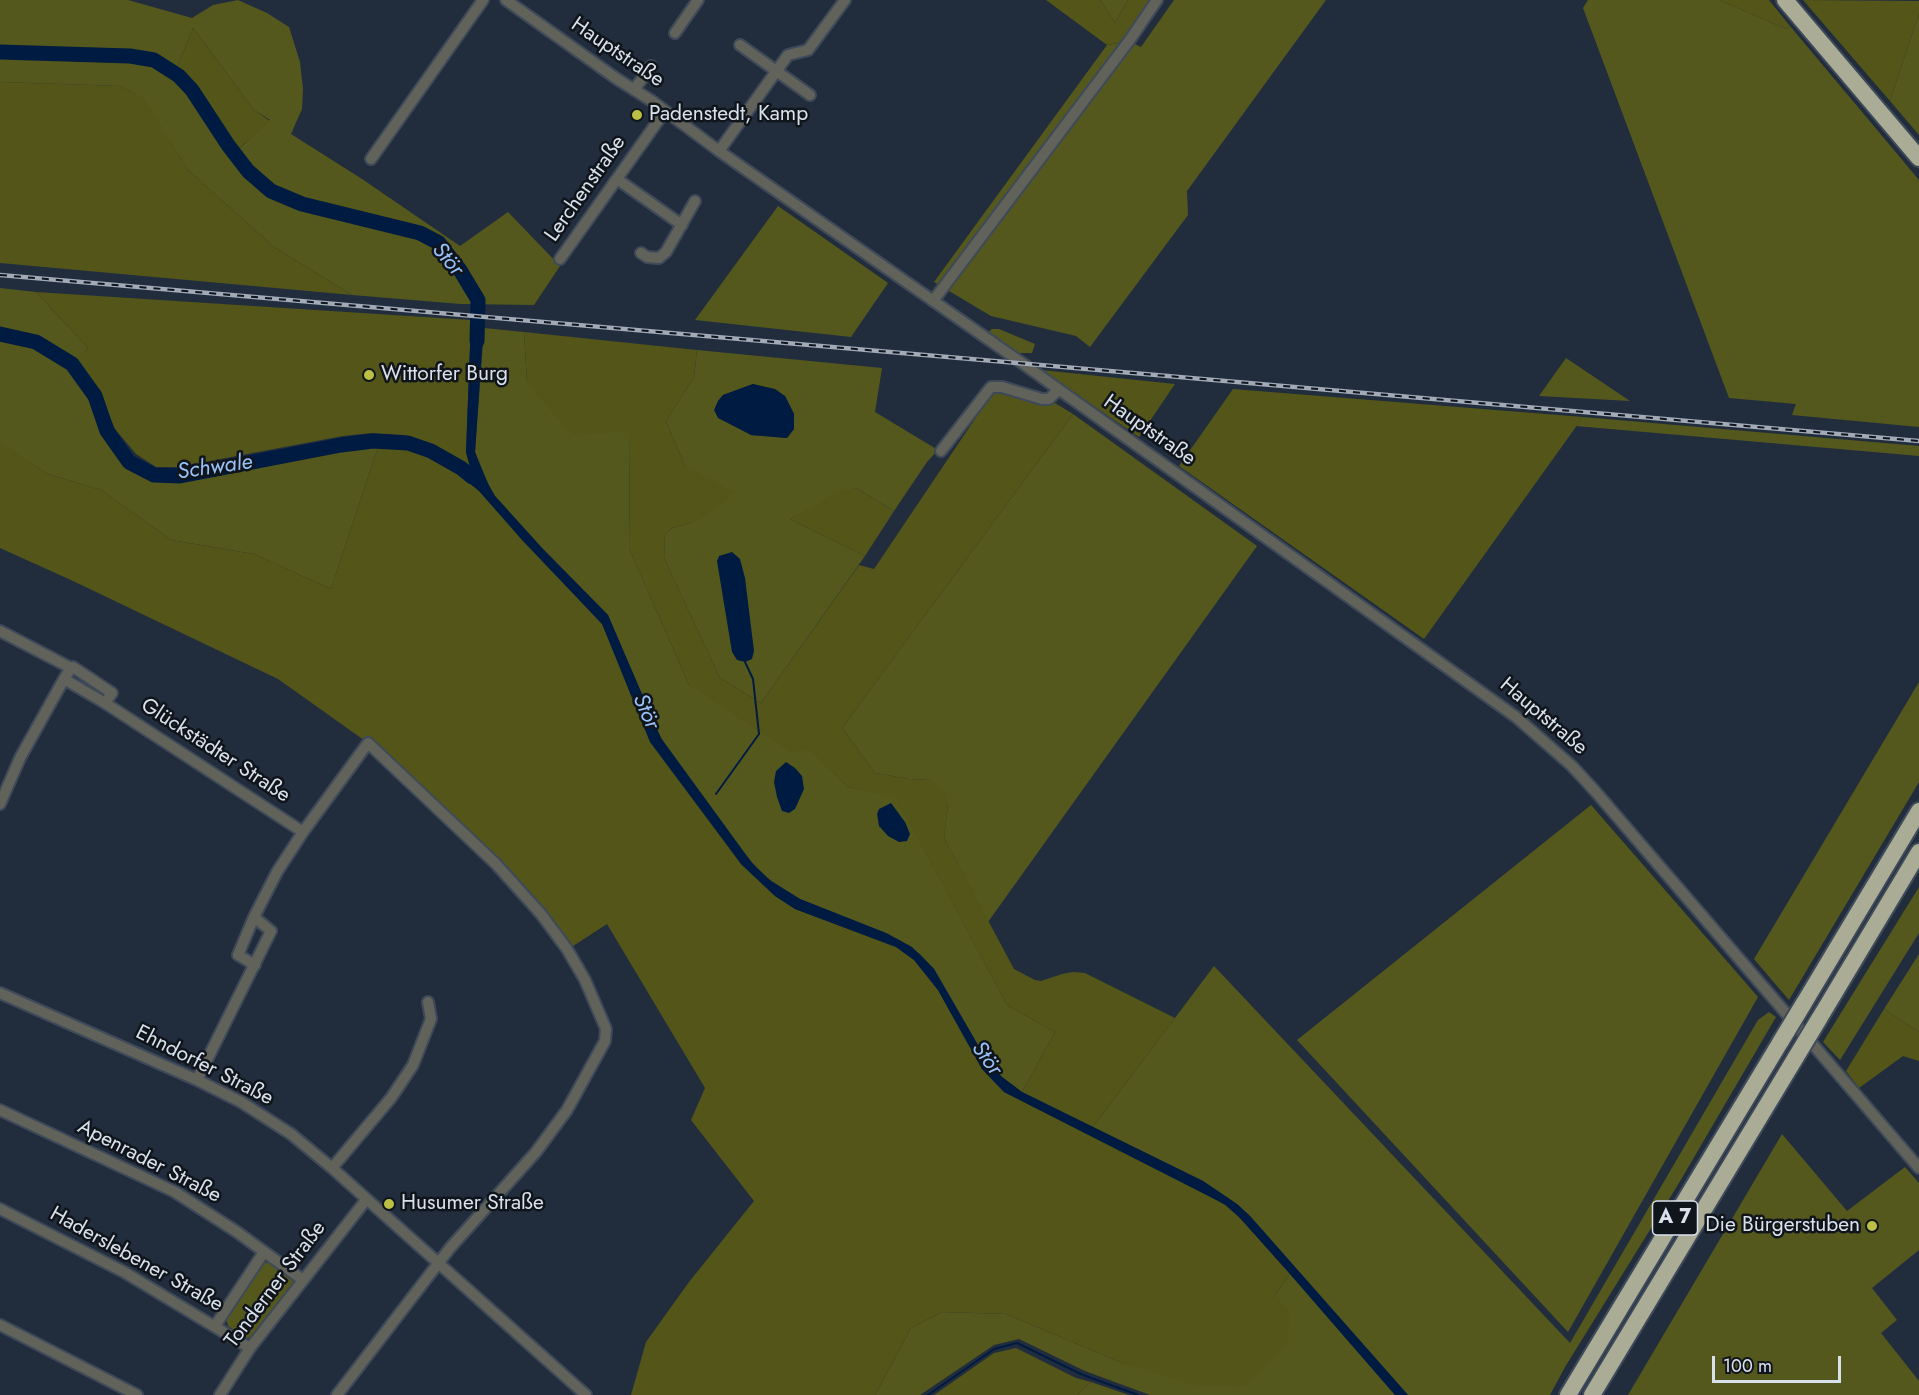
<!DOCTYPE html>
<meta charset="utf-8">
<style>
body{margin:0}
#map{position:relative;width:1919px;height:1395px;overflow:hidden;background:#212d3d;font-family:Jost,sans-serif}
canvas{display:block}
.scale{position:absolute;left:1712px;top:1356px;width:129px;height:27px;box-sizing:border-box;border:3px solid #d9e1eb;border-top:0;padding-left:8px;font-size:18px;line-height:21px;white-space:nowrap;color:#d9e1eb;-webkit-text-stroke:4px #10151c;paint-order:stroke}
</style>
<div id="map">
<canvas width="1919" height="1395"></canvas>
<div class="scale">100 m</div>
</div>
<script>
const ctx = document.querySelector('canvas').getContext('2d');
ctx.lineJoin = 'round';
function fillPath(path, color) { ctx.fillStyle = color; ctx.fill(path, 'evenodd'); }
const poly = rows => new Path2D(rows.map(r => 'M' + r).join(''));
function strokePath(path, color, width, dash) { ctx.strokeStyle = color; ctx.lineWidth = width; ctx.lineCap = dash ? 'butt' : 'round'; ctx.setLineDash(dash || []); ctx.stroke(path); }
function write(font, color, halo, rows, align = 'center') {
  ctx.font = font + ' Jost,sans-serif'; ctx.lineWidth = 5; ctx.setLineDash([]); ctx.textBaseline = 'middle'; ctx.strokeStyle = halo; ctx.fillStyle = color; for (const [text, x, y, turn = 0] of rows) {
    ctx.save(); ctx.translate(x, y); ctx.rotate((+turn || 0) * Math.PI / 180); ctx.textAlign = isNaN(turn) ? turn : align; if (halo) ctx.strokeText(text, 0, 0); ctx.fillText(text, 0, 0); ctx.restore();
  }
}
const green = poly([
 [0,0,128,0,192,18,213,5,238,0,267,13,289,27,300,62,303,89,302,109,291,134,362,179,460,246,508,212,560,266,534,305,461,304,352,295,274,247,188,170,143,99,121,86,0,82],
 [193,28,254,110,270,120,229,158,191,99,172,80],
 [1100,0,1128,0,1115,23],
 [1174,0,1326,0,1187,191,1188,215,1090,347,1076,336,991,316,934,282,1107,45,1129,41,1141,47],
 [1588,0,1719,0,1786,29,1790,26,1919,180,1919,427,1792,415,1796,404,1729,398,1583,8],
 [1919,13,1919,135,1890,101],
 [778,206,888,283,851,337,695,320],
 [0,288,36,292,88,348,72,364,95,396,107,431,129,462,154,475,180,476,341,445,373,441,378,447,331,589,254,554,171,540,101,490,48,474,0,444],
 [484,328,524,332,527,383,630,431,629,548,689,685,809,748,848,787,896,796,1007,1005,1055,1032,1022,1092,1002,1077,982,1052,934,969,920,954,901,941,886,933,800,899,764,876,744,853,664,743,655,727,608,615,542,548,495,496,482,472,475,452],
 [992,329,999,329,1035,344,1032,353,1017,353,987,333],
 [697,350,882,368,875,412,938,450,927,462,894,511,856,488,790,519,865,556,761,703,720,678,664,558,665,534,672,528,694,522,685,466,666,421,694,377],
 [753,384,785,396,794,414,794,429,787,438,751,435,718,401,723,395],
 [1566,358,1630,401,1539,396],
 [1073,414,1257,546,988,922,944,838,948,804,930,780,909,779,875,773,842,728],
 [1583,417,1919,446,1919,456,1576,426],
 [1919,682,1919,782,1789,1000,1754,959],
 [1591,805,1758,997,1568,1332,1297,1040],
 [1919,887,1919,933,1840,1060,1823,1042],
 [1919,954,1919,1032,1884,1009],
 [1214,966,1570,1343,1758,1020,1769,1012,1776,1017,1679,1183,1565,1367,1550,1395,1408,1395,1250,1216,1237,1204,1203,1181,1093,1127],
 [1782,1134,1847,1211,1905,1167,1919,1183,1919,1250,1872,1288,1897,1320,1881,1333,1919,1381,1919,1395,1628,1395],
 [270,1262,293,1279,293,1285,253,1337,246,1338,228,1326,226,1319,264,1263],
 [1290,1274,1395,1395,1150,1395,1085,1371,1019,1339,994,1345,920,1395,875,1395,911,1328,942,1312,1006,1314,1125,1364,1275,1295],
 [1091,1382,1129,1395,1077,1395]
]);
const forest = poly([
 [1046,0,1100,0,1115,23,1128,0,1157,0,1129,41,1107,45],
 [1719,0,1769,0,1790,26,1786,29],
 [1803,0,1919,1,1919,13,1890,101],
 [193,28,254,110,270,121,228,158,191,99,172,80],
 [0,82,121,86,144,99,188,170,274,247,352,295,0,263],
 [36,292,471,320,466,452,470,467,469,469,466,468,446,453,404,435,371,433,343,436,178,467,156,467,136,454,115,429,100,394,76,359,88,348],
 [524,332,697,350,694,377,666,421,685,466,734,492,716,509,694,522,672,528,665,534,664,558,720,678,761,703,859,565,874,569,991,395,999,393,1037,403,1055,403,1073,414,842,728,875,773,909,779,930,780,946,791,948,804,944,838,1014,969,1035,980,1041,981,1062,974,1073,972,1085,973,1175,1018,1093,1127,1022,1092,1055,1032,1007,1005,896,797,848,787,809,749,790,752,689,685,629,548,630,431,572,435,527,383],
 [1041,370,1175,384,1139,437],
 [1233,389,1583,417,1424,639,1179,466],
 [0,443,48,474,101,490,171,540,254,554,331,589,378,447,402,447,426,453,454,470,479,491,602,624,606,630,643,726,741,864,775,896,795,909,896,947,914,960,938,990,982,1069,1004,1092,1208,1195,1225,1205,1240,1218,1290,1274,1275,1295,1290,1313,1287,1345,1246,1386,1195,1385,1125,1364,1006,1314,942,1312,911,1328,875,1395,631,1395,646,1342,689,1282,754,1201,691,1120,705,1088,607,924,567,950,541,914,368,743,278,679,73,581,0,548],
 [856,488,894,511,865,556,790,519,841,491],
 [1884,1009,1919,1032,1919,1061,1903,1056,1859,1088,1846,1071],
 [1016,1348,1076,1378,1091,1382,1077,1395,934,1395,994,1353]
]);
const water = poly([
 [471,320,484,321,475,452,489,486,495,496,542,548,608,615,661,738,752,863,772,882,800,899,886,933,912,947,934,969,982,1052,992,1067,1002,1077,1022,1092,1203,1181,1237,1204,1250,1216,1408,1395,1395,1395,1290,1274,1240,1218,1226,1205,1004,1092,982,1069,938,990,914,960,896,947,795,909,775,896,741,864,650,742,602,624,522,540,479,491,454,470,458,462,466,468,469,469,470,467,466,452],
 [753,384,775,389,785,396,794,414,794,429,787,438,751,435,718,418,714,410,718,401,723,395],
 [732,552,740,559,745,578,754,651,752,659,745,662,737,660,732,652,717,561,719,556],
 [786,762,795,768,802,776,804,789,795,809,789,813,782,811,777,797,774,782,776,771],
 [891,803,905,822,910,834,907,841,899,842,888,836,879,826,877,814,879,809]
]);
const stream = poly([
 [716,794,759,734,753,679,745,662],
 [928,1395,994,1349,1017,1343,1083,1375,1138,1395]
]);
const river = poly([
 [0,52,130,56,154,60,179,76,192,90,228,145,248,171,271,191,302,204,420,233,439,243,460,270,478,300,477,341],
 [0,334,36,342,72,364,95,396,107,431,129,462,154,475,180,476,341,445,373,441,408,443,431,451,461,468,472,477]
]);
const minor = poly([
 [506,0,617,79,652,101,719,151,1022,363,1516,717,1572,766,1595,791,1919,1168],
 [675,33,698,0],
 [740,45,810,95],
 [634,90,651,66],
 [719,151,788,55,808,50,845,0],
 [371,159,483,0],
 [617,179,682,225],
 [641,253,647,257,659,258,666,252,695,201],
 [560,259,665,111],
 [933,301,1129,41,1157,0],
 [941,451,991,387,1002,387,1042,399,1049,399,1058,390],
 [0,631,71,668],
 [105,703,303,832],
 [0,804,20,758,64,679,71,668,73,667,112,693,105,703,64,679],
 [255,965,238,955,254,917,277,872,303,832,368,743,496,864,541,914,567,949,585,980,606,1029,605,1041,567,1110,536,1152,450,1248,337,1395],
 [0,993,197,1080,241,1102,291,1134,332,1168,586,1395],
 [197,1080,271,931,254,917],
 [0,1110,175,1192,237,1232,303,1280],
 [332,1168,391,1098,413,1065,431,1019,428,1002],
 [0,1209,124,1272,250,1348],
 [0,1325,137,1395],
 [215,1326,264,1252],
 [220,1395,250,1348,366,1200]
]);
const highway = poly([
 [1785,0,1919,158],
 [1804,1003,1919,811],
 [1819,1019,1919,852],
 [1568,1395,1781,1041],
 [1592,1395,1796,1057]
]);
const rail = poly([
 [0,275,1919,441]
]);
const highwayBridge = poly([
 [1781,1041,1804,1003],
 [1796,1057,1819,1019]
]);
const markers = [
 [637,115,6,"#bbc045"],
 [369,375,6,"#bbc045"],
 [389,1204,6,"#bbc045"],
 [1872,1226,6,"#bbc045"]
];
const shields = [
 [1675,1218,45]
];
const shieldNames = [
 ["A 7",1675,1218]
];
const streetNames = [
 ["Hauptstraße",617,53,34],
 ["Lerchenstraße",586,189,-55],
 ["Hauptstraße",1149,431,35],
 ["Hauptstraße",1543,717,40],
 ["Glückstädter Straße",215,751,33],
 ["Ehndorfer Straße",204,1066,27],
 ["Apenrader Straße",149,1162,27],
 ["Haderslebener Straße",136,1260,29],
 ["Tonderner Straße",276,1285,-53]
];
const poiNames = [
 ["Padenstedt, Kamp",649,115],
 ["Wittorfer Burg",381,375],
 ["Husumer Straße",401,1204],
 ["Die Bürgerstuben",1860,1226,"right"]
];
const waterNames = [
 ["Stör",447,260,50],
 ["Schwale",215,468,-8],
 ["Stör",645,712,66],
 ["Stör",986,1059,54]
];
fillPath(green, '#55581c');
fillPath(forest, '#535519');
fillPath(water, '#001b41');
strokePath(stream, '#001b41', 2);
strokePath(river, '#001b41', 15);
strokePath(minor, '#3e4a59', 14);
strokePath(highway, '#3e4a59', 20);
strokePath(minor, '#616259', 10);
strokePath(highway, '#aaac95', 16);
strokePath(rail, '#a1aab6', 4.5);
strokePath(rail, '#10151c', 2, [7]);
strokePath(highwayBridge, '#3e4a59', 20, []);
strokePath(highwayBridge, '#aaac95', 16);
for (const [x, y, r, color] of markers) { const dot = new Path2D(); dot.arc(x, y, r, 0, 2 * Math.PI); ctx.fillStyle = color; ctx.fill(dot); strokePath(dot, '#10151c', 2); }
for (const [x, y, w] of shields) { const box = new Path2D(); box.roundRect(x - w / 2, y - 17, w, 34, 4.5); ctx.fillStyle = '#10151c'; ctx.fill(box); strokePath(box, '#d9e1eb', 1.5); }
write('bold 20px', '#d9e1eb', null, shieldNames);
write('21px', '#d9e1eb', '#10151c', streetNames);
write('21px', '#d9e1eb', '#10151c', poiNames, 'left');
write('italic 22px', '#99c2f8', '#10151c', waterNames);
</script>
